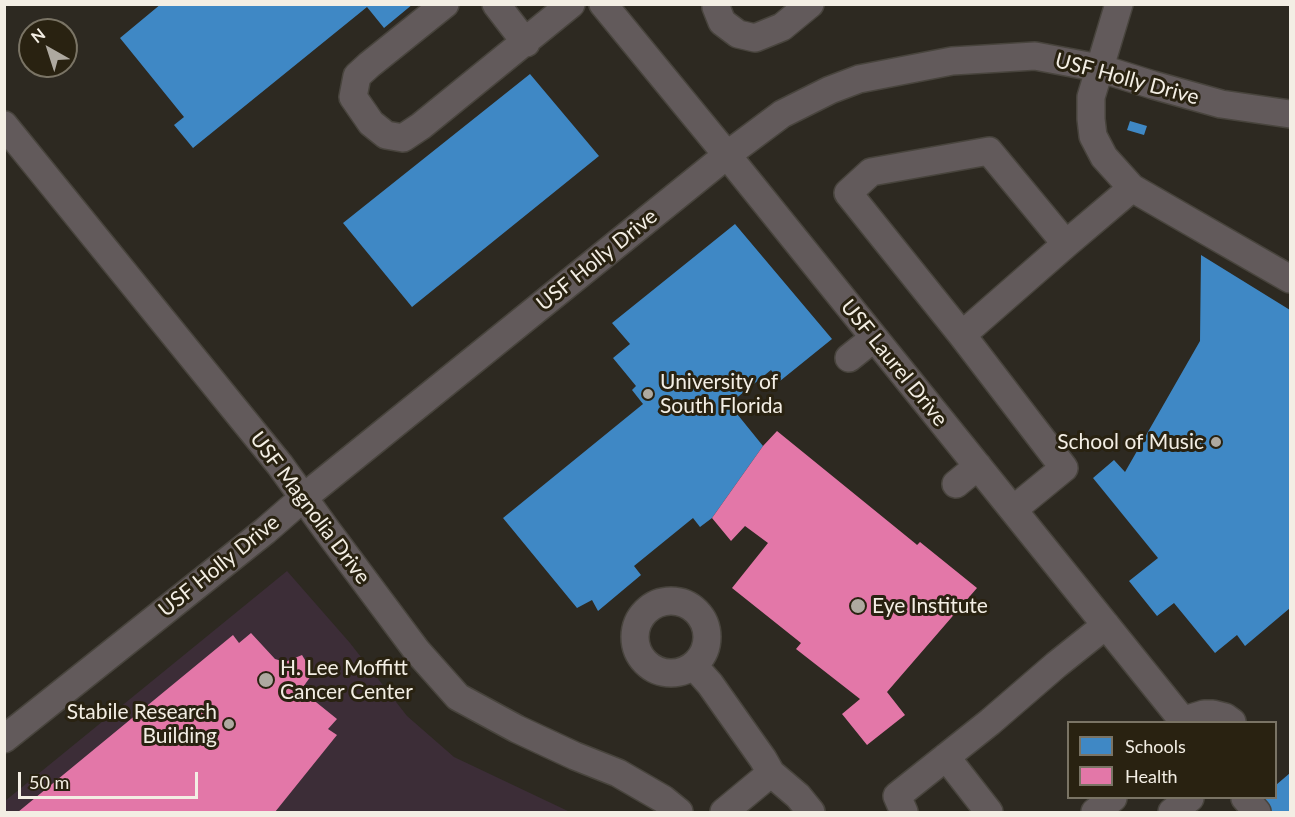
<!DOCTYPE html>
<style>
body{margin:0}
#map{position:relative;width:1295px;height:817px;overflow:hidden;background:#2d2921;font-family:Lato,sans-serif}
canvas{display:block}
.frame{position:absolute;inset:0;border:6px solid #f3eee4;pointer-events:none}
.legend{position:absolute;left:1067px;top:721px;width:210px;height:78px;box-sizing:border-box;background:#292211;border:2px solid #7a7465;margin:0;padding:8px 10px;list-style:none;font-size:18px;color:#f3eee4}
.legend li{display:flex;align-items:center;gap:12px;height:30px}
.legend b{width:30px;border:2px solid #7a7465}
.north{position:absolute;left:18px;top:18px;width:60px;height:60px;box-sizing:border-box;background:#292211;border:2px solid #7a7465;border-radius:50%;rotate:321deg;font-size:16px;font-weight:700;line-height:24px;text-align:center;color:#f3eee4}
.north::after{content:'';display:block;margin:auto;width:21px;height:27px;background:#aea9a0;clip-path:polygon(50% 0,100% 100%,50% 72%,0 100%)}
.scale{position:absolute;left:18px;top:772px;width:180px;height:27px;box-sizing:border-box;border:3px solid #f3eee4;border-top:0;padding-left:8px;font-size:18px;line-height:21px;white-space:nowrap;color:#f3eee4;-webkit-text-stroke:4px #292211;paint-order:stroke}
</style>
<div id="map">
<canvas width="1295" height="817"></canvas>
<div class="frame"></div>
<ul class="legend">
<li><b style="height:16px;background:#3f88c5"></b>Schools</li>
<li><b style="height:16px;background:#e377a8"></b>Health</li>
</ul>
<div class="north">N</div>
<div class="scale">50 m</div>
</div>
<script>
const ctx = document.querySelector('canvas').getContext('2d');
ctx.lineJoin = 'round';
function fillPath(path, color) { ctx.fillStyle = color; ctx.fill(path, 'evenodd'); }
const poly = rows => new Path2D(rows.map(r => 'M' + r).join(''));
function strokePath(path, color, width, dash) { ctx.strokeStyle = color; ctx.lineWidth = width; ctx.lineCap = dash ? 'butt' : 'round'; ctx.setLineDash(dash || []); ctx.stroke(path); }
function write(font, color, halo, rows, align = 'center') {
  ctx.font = font + ' Lato,sans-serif'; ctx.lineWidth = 6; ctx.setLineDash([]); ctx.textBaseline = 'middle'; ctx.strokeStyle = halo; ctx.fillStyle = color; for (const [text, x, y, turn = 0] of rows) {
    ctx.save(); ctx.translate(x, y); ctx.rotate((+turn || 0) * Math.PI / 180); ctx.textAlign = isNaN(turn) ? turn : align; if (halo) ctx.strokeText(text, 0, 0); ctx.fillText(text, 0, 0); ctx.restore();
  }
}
const medical = poly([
 [287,571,350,643,407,716,454,757,570,812,5,812,5,801]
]);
const schools = poly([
 [161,4,413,4,384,28,367,7,193,148,174,125,184,117,120,38],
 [530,74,599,156,412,307,343,223],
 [1130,121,1147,126,1144,135,1127,130],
 [735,224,832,339,780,381,771,370,729,404,763,446,712,518,700,527,693,518,634,566,641,575,598,611,592,600,577,608,503,518,643,404,632,390,636,386,613,358,630,344,612,323],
 [1201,255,1290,310,1290,608,1245,646,1237,635,1215,653,1174,603,1157,616,1129,581,1158,558,1093,478,1114,460,1125,472,1200,341],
 [1290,773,1290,812,1242,812,1260,798,1276,798,1276,785]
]);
const health = poly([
 [777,431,916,544,917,545,920,542,977,588,887,692,905,715,867,745,842,714,860,699,796,649,801,643,732,588,768,543,745,526,731,541,712,518,763,446],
 [251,633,275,659,285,662,302,655,313,673,301,690,337,719,328,729,337,735,275,812,18,812,233,635,239,643]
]);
const minor = poly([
 [445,4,369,65,357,76,353,97,371,123,386,135,403,138,421,126,571,4],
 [496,4,526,43],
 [603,4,727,155,1184,722],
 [717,4,716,7,722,22,738,34,755,38,782,27,810,4],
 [1119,4,1091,97,1091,119,1093,136,1104,157,1132,188,1290,279],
 [4,125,280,465,326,529,417,651,458,697,517,729,575,756,618,773,663,799,679,812],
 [1066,244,989,151,871,172,848,193,962,335,1066,244,1132,188],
 [962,335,1064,468,1014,509],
 [849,358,874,338],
 [956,484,978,466],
 '635 637a36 36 0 1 1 72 0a36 36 0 1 1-72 0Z',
 [694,666,710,684,763,759,771,773,724,812],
 [1184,722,1191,718,1204,714,1213,714,1225,717,1232,722],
 [4,739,265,531,303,498,727,155,782,114,830,90,859,79,952,61,1035,56,1099,68,1153,85,1221,104,1290,114],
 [946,757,989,812],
 [771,773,798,796,811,812],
 [1245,798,1257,812],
 [904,812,897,796,990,722,1056,665,1106,625],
 [1095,812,1113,798],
 [1172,812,1190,798]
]);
const markers = [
 [648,394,6,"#aea9a0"],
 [1216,442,6,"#aea9a0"],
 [858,606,8,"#aea9a0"],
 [266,680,8,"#aea9a0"],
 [229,724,6,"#aea9a0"]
];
const streetNames = [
 ["USF Holly Drive",1127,79,15],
 ["USF Holly Drive",597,260,-39],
 ["USF Laurel Drive",894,363,51],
 ["USF Magnolia Drive",310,508,53],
 ["USF Holly Drive",219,566,-39]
];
const poiNames = [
 ["University of",660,382],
 ["South Florida",660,406],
 ["School of Music",1204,442,"right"],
 ["Eye Institute",872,606],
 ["H. Lee Moffitt",280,668],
 ["Cancer Center",280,692],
 ["Stabile Research",217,712,"right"],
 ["Building",217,736,"right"]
];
fillPath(medical, '#3c2d37');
fillPath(schools, '#3f88c5');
fillPath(health, '#e377a8');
strokePath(minor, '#48443d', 30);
strokePath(minor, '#625a5b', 27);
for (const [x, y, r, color] of markers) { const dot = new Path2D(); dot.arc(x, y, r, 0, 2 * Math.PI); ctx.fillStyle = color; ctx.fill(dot); strokePath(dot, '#292211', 2); }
write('21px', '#f3eee4', '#292211', streetNames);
write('21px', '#f3eee4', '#292211', poiNames, 'left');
</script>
